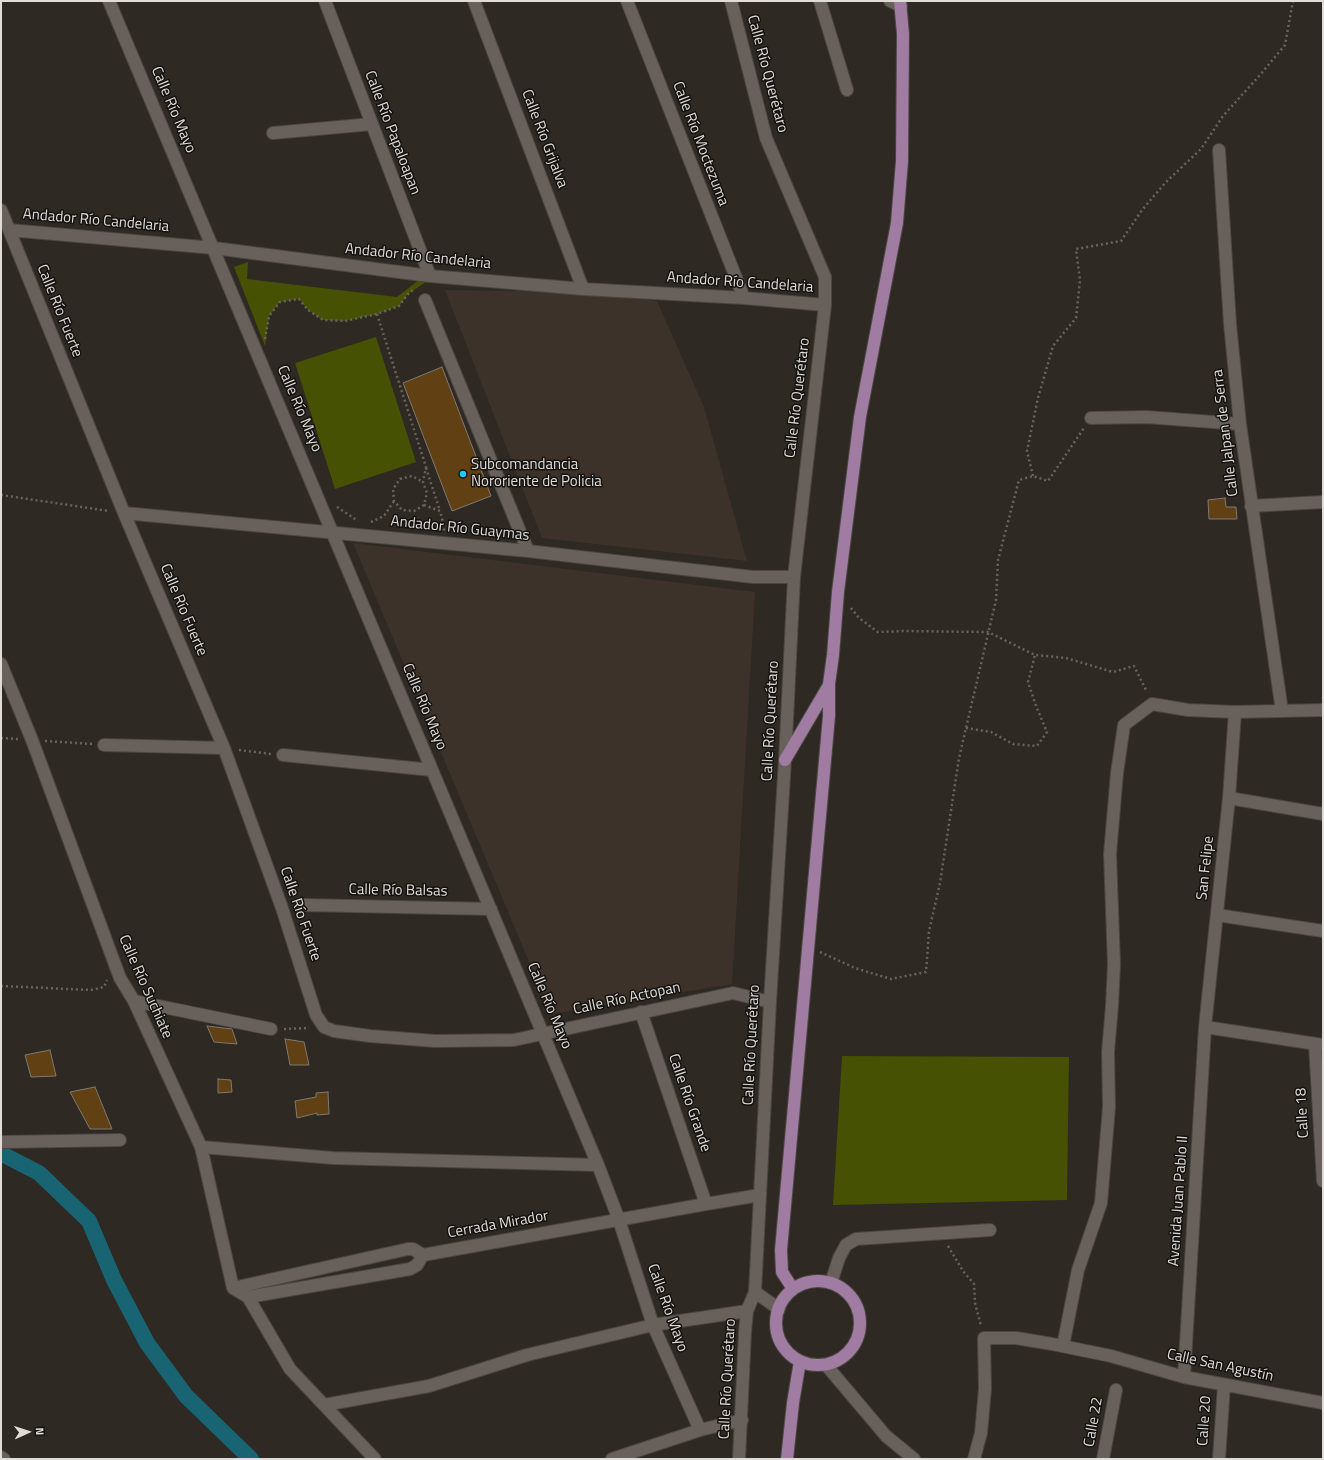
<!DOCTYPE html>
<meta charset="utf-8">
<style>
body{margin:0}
#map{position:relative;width:1324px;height:1460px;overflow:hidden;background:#2e2923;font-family:"Titillium Web",sans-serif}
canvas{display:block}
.frame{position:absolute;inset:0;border:2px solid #e0dcd8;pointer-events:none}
.north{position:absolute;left:8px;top:1412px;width:40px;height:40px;-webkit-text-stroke:3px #14120f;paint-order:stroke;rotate:87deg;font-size:11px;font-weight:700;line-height:16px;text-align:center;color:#e0dcd8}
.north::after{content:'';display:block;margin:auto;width:14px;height:18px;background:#e0dcd8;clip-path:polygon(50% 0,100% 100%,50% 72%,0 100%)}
</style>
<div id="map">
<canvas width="1324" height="1460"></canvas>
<div class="frame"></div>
<div class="north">N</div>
</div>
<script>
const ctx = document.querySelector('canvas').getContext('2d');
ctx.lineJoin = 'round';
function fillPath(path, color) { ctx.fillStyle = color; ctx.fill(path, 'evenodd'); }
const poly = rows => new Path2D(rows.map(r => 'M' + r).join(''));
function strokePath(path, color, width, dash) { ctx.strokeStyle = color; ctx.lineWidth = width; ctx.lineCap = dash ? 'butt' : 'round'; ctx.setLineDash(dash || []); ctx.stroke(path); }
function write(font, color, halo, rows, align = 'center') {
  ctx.font = font + ' "Titillium Web",sans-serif'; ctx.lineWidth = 3; ctx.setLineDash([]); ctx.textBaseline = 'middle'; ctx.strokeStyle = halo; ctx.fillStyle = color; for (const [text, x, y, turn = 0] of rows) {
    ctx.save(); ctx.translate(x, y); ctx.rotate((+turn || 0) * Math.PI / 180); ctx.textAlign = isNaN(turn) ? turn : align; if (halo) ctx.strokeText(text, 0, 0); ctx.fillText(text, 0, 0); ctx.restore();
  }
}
const built = poly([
 [445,290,583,292,657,301,704,407,747,561,542,538],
 [353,543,755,592,732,984,551,1014]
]);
const green = poly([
 [248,262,247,279,397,297,419,280,429,280,408,294,399,306,377,314,345,321,323,320,308,310,299,299,280,302,269,316,265,346,234,267],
 [376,337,416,462,335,489,295,363],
 [842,1056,1069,1057,1067,1200,833,1205]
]);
const canal = poly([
 [4,1155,39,1173,89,1221,114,1280,147,1343,186,1396,251,1459]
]);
const building = poly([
 [442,367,491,496,452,511,403,383,442,367],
 [1225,498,1226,507,1236,507,1237,519,1209,519,1208,500,1225,498],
 [207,1026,232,1029,237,1044,214,1042,207,1026],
 [285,1039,304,1042,309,1065,290,1065,285,1039],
 [50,1050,56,1076,31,1077,25,1055,50,1050],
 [218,1079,231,1080,232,1092,218,1093,218,1079],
 [95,1087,112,1129,90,1129,70,1092,95,1087],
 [328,1092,329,1114,317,1115,317,1113,297,1118,295,1101,316,1097,316,1093,328,1092]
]);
const path = poly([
 [377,314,426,467,423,482,427,493,424,505,414,511,402,510,394,501,393,489,400,479,412,476,423,482],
 [265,339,269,316,280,302,299,299,308,310,323,320,345,321,377,314,399,306,408,294,415,288],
 [426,468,440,511],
 [1033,476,1027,451,1038,398,1053,346,1076,318,1080,280,1076,249,1121,241,1142,210,1166,182,1201,149,1223,116,1260,75,1285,45,1293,1],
 [1,495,109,511],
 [424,505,440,511,444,526,444,531],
 [337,507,358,521],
 [371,522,384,516,394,501],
 [851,608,859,618,878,632,903,631,988,632,1035,655,1066,658,1113,672,1134,666,1147,692],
 [966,728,991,732,1013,744,1037,746,1047,732,1036,706,1028,682,1035,655],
 [1,738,18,739],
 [45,741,92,744],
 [239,750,271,754],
 [820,952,855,968,891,979,926,972,929,931,940,883,959,758,996,600,998,560,1019,480,1033,476,1048,481,1084,428],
 [1,986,91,990,104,987,107,980],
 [284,1029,309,1028],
 [948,1246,963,1271,974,1284,975,1303,981,1326]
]);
const minor = poly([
 [109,1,598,1165,619,1220,653,1325,700,1430],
 [325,1,430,276],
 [474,1,583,289],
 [627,1,744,298],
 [731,1,766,138,825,277,825,305,794,577,785,760,770,1002,755,1292,747,1311,745,1332,739,1459],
 [820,1,847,90],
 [890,1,901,6],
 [273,133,372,124],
 [1219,150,1230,324,1240,424,1282,711],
 [1,210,124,513,224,748,282,908,316,1015,324,1027,334,1031,370,1036,435,1041,514,1040,733,993,770,1002],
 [9,230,214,248,430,276,583,289,744,298,825,305],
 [425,300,528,551],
 [1091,418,1146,417,1240,424],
 [1251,506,1323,502],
 [124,513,528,551,753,577,794,577],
 [1,664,32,740,120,978,134,1001,201,1147,233,1288,248,1297,290,1369,375,1459],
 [104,745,224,748],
 [283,755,432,770],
 [1229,798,1323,814],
 [304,905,491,909],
 [1217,915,1323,931],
 [134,1001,271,1029],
 [641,1012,706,1204],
 [1205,1027,1323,1045],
 [1315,1044,1323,1181],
 [1,1142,120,1140],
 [201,1147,333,1158,598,1165],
 [831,1283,839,1258,846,1245,856,1239,990,1230],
 [233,1288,408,1249,413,1249,423,1255],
 [755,1292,779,1309],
 [248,1297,410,1269,417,1265,423,1255,706,1204,760,1195],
 [1063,1346,1078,1270,1101,1203,1109,1107,1108,1052,1112,1006,1114,964,1110,854,1117,773,1124,725,1152,704,1188,710,1235,712,1323,710],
 [826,1365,886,1436,914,1459],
 [1184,1377,1205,1027,1229,798,1235,712],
 [324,1405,429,1386,527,1355,653,1325,747,1311],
 [1,1457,4,1459],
 [612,1459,700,1430,742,1420],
 [974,1459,981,1433,985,1389,984,1338,1016,1338,1052,1344,1111,1356,1184,1377,1323,1403],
 [1103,1459,1116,1390],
 [1219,1459,1224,1385]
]);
const major = poly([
 [785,760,829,685],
 '776 1323a42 42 0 1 1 84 0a42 42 0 1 1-84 0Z',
 [793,1289,782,1272,781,1250,829,716,829,684,833,655,838,592,860,417,897,223,902,161,903,34,900,1],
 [787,1459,793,1403,800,1361]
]);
const markers = [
 [463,474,4,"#1ec9fd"]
];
const streetNames = [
 ["Calle Río Querétaro",767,74,75],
 ["Calle Río Mayo",173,110,67],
 ["Calle Río Papaloapan",392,133,69],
 ["Calle Río Grijalva",544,139,69],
 ["Calle Río Moctezuma",700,144,69],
 ["Andador Río Candelaria",96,221,5],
 ["Andador Río Candelaria",418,257,6],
 ["Andador Río Candelaria",740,283,4],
 ["Calle Río Fuerte",59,311,68],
 ["Calle Río Querétaro",798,398,-83],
 ["Calle Río Mayo",299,409,67],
 ["Calle Jalpan de Serra",1226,433,-97],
 ["Andador Río Guaymas",460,529,6],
 ["Calle Río Fuerte",183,610,67],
 ["Calle Río Mayo",424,707,67],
 ["Calle Río Querétaro",771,721,-87],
 ["San Felipe",1206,868,-84],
 ["Calle Río Balsas",398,891,1],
 ["Calle Río Fuerte",300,914,71],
 ["Calle Río Suchiate",145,987,66],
 ["Calle Río Actopan",627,999,-12],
 ["Calle Río Mayo",549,1006,67],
 ["Calle Río Querétaro",752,1045,-87],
 ["Calle Río Grande",689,1103,71],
 ["Calle 18",1303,1113,-93],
 ["Avenida Juan Pablo II",1179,1201,-86],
 ["Cerrada Mirador",498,1225,-10],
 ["Calle Río Mayo",667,1308,70],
 ["Calle San Agustín",1220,1366,12],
 ["Calle Río Querétaro",728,1379,-87],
 ["Calle 20",1205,1421,-86],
 ["Calle 22",1094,1422,-80]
];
const poiNames = [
 ["Subcomandancia",471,465],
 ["Nororiente de Policia",471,482]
];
fillPath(built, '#3c3229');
fillPath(green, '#465104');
strokePath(canal, '#186472', 16);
fillPath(building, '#614014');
strokePath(building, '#7f7972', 1);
strokePath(minor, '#4b4641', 14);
strokePath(major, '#4b4641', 14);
strokePath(path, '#69645f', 2.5, [2, 3]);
strokePath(minor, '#68615b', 12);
strokePath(major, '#a07ba2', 12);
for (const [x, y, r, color] of markers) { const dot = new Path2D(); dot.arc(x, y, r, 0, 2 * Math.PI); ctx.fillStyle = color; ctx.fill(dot); strokePath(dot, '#14120f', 1.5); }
write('15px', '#e0dcd8', '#14120f', streetNames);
write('15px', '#e0dcd8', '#14120f', poiNames, 'left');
</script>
